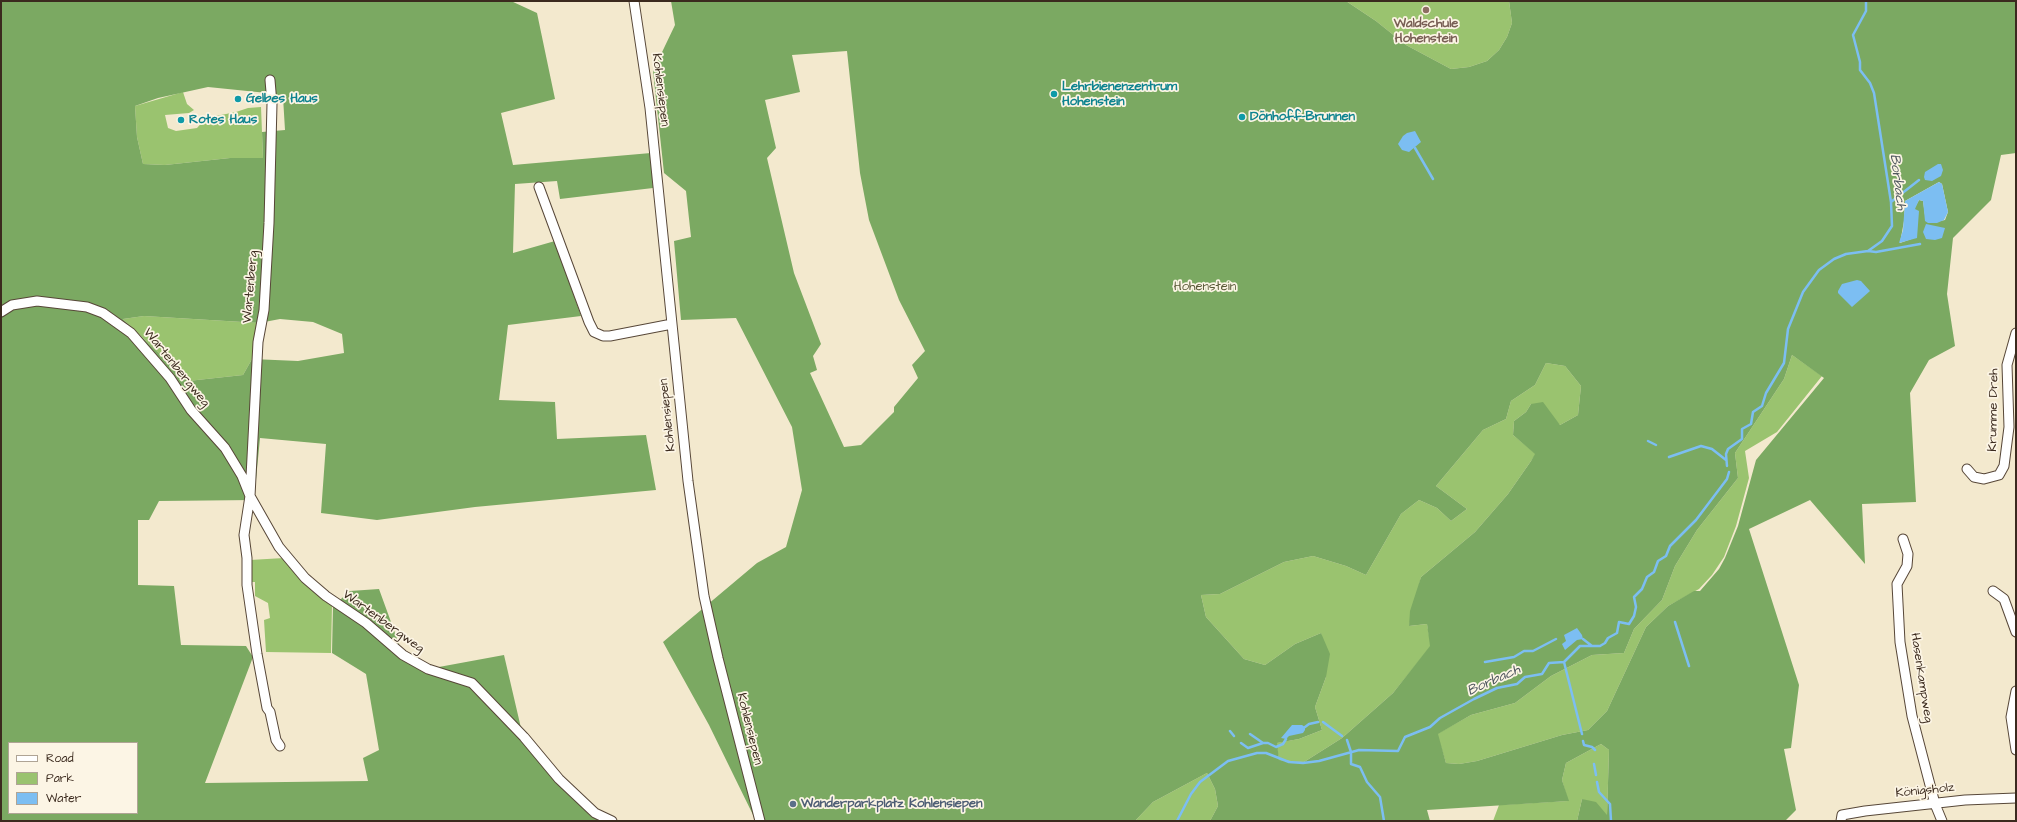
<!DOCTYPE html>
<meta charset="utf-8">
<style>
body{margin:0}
#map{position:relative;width:2017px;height:822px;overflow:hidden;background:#f3e9ce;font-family:"Architects Daughter",sans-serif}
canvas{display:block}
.frame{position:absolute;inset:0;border:2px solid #3b2a1e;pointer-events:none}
.legend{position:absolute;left:8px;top:742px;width:130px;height:72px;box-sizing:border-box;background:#fcf5e5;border:1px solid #afa495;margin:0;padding:5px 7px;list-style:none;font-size:12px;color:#3b2a1e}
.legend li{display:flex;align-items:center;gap:8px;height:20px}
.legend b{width:20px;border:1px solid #afa495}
</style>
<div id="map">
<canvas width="2017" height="822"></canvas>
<div class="frame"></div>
<ul class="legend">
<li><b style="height:5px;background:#fff"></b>Road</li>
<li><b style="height:11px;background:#9ac36f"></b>Park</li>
<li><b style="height:11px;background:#7cbef2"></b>Water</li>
</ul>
</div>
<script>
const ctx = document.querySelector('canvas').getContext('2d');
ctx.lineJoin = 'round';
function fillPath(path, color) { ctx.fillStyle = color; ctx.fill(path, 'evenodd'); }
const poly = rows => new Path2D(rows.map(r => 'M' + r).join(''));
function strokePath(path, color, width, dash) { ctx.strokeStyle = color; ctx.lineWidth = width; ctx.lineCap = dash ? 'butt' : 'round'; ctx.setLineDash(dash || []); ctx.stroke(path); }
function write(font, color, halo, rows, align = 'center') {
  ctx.font = font + ' "Architects Daughter",sans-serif'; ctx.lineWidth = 3.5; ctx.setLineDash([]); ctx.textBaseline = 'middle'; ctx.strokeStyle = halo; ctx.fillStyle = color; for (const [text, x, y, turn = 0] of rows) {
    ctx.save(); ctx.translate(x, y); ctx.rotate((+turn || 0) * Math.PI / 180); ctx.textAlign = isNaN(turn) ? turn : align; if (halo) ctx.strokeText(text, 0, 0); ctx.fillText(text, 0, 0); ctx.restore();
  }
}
const green = poly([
 [1346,1,1509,1,1512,23,1507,37,1499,50,1487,61,1469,67,1451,69,1406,45,1376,21],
 [183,92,187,104,194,110,189,113,165,115,168,128,176,131,197,128,206,118,236,112,248,108,261,107,263,158,230,158,165,165,143,164,137,137,135,106],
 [144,316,259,323,252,359,243,375,188,381,123,319],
 [1792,355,1822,376,1777,432,1745,451,1749,478,1736,526,1724,557,1712,575,1699,589,1668,606,1646,627,1607,711,1588,730,1562,735,1477,761,1459,764,1446,763,1437,734,1471,715,1515,703,1551,676,1592,655,1624,653,1634,629,1662,600,1675,566,1697,530,1738,478,1735,453,1784,379],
 [1546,363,1565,366,1581,386,1578,415,1560,425,1531,404,1526,412,1514,421,1513,435,1536,454,1531,461,1508,494,1475,532,1421,577,1409,626,1427,624,1431,646,1393,693,1342,738,1304,762,1279,760,1276,743,1299,739,1322,730,1315,707,1326,677,1321,633,1295,644,1265,665,1244,659,1206,617,1201,595,1220,594,1284,562,1313,556,1346,566,1366,575,1401,514,1419,500,1437,508,1451,521,1467,509,1436,486,1483,430,1506,419,1511,401,1535,385],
 [284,558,332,605,331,653,266,652,264,620,270,618,268,603,255,596,255,582,249,582,250,560],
 [1601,744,1609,750,1607,816,1582,799,1577,821,1493,821,1499,805,1568,801,1562,780,1566,763],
 [1207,773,1215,789,1218,806,1210,821,1135,821,1153,802]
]);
const forest = poly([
 [1,1,511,1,537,13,555,99,501,113,513,165,651,153,653,188,560,199,557,181,515,184,513,253,555,241,581,316,508,325,499,400,555,402,557,439,646,435,656,490,475,507,377,520,321,513,326,444,260,438,254,500,159,501,149,520,138,520,138,585,174,586,181,645,246,646,253,657,205,783,368,781,363,758,379,750,366,674,332,653,333,606,350,591,379,589,403,655,428,669,504,655,521,728,559,779,612,821,1,821],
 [208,87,267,93,271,97,283,97,285,130,262,132,263,158,230,158,165,165,143,164,137,137,135,106,158,98],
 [144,316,259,323,280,319,313,322,342,334,344,353,298,361,252,359,243,375,188,381,123,319],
 [9,743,137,743,137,813,9,813],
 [671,1,1346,1,1376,21,1406,45,1451,69,1469,67,1487,61,1499,50,1507,37,1512,23,1509,1,2016,1,2016,153,2001,155,1991,200,1953,238,1947,294,1955,346,1929,360,1910,393,1916,502,1862,504,1865,564,1810,500,1749,529,1799,685,1791,748,1784,749,1796,810,1785,821,1577,821,1582,799,1596,802,1607,815,1609,750,1601,744,1566,763,1562,780,1569,801,1427,810,1430,821,1210,821,1218,806,1215,789,1207,773,1153,802,1135,821,756,821,709,725,663,642,757,563,786,547,802,490,792,427,736,318,681,320,674,241,691,237,686,191,664,173,653,71,675,25],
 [847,51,860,173,869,220,899,300,925,351,912,365,918,378,894,407,894,412,861,445,844,447,810,373,817,370,813,356,821,344,794,273,767,158,776,148,765,100,800,92,792,55],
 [1939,182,1942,184,1948,212,1945,220,1929,223,1925,215,1923,201,1919,200,1914,209,1917,237,1900,243,1904,221,1905,201],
 [1792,355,1824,378,1756,460,1738,526,1725,558,1719,569,1700,591,1694,591,1668,606,1646,627,1607,711,1588,730,1562,735,1477,761,1459,764,1446,763,1438,734,1471,715,1515,703,1551,676,1592,655,1624,653,1634,629,1662,600,1675,566,1697,530,1738,478,1735,453,1784,379],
 [1546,363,1565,366,1581,386,1578,415,1560,425,1543,402,1531,404,1526,412,1514,421,1513,435,1535,454,1531,461,1508,494,1475,532,1421,577,1410,611,1409,626,1427,624,1430,646,1393,693,1342,738,1304,762,1279,760,1277,743,1299,739,1322,730,1315,707,1326,677,1330,654,1321,633,1295,644,1265,665,1244,659,1206,617,1201,595,1220,594,1284,562,1313,556,1346,566,1366,575,1401,514,1419,500,1437,508,1451,521,1467,509,1436,486,1483,430,1506,419,1511,401,1535,385]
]);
const water = poly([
 [1415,131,1421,142,1409,152,1402,150,1398,144,1403,136,1407,133],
 [1938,164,1941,164,1943,170,1941,176,1932,181,1925,180,1924,177,1925,172],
 [1939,182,1942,184,1948,212,1944,220,1937,223,1928,223,1925,221,1923,201,1919,200,1915,209,1919,211,1917,238,1899,243,1903,230,1905,201],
 [1926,224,1945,228,1942,238,1935,240,1926,239,1923,232],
 [1857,280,1861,281,1870,291,1852,307,1838,293,1838,291,1842,284],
 [1577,628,1582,635,1583,639,1577,640,1565,650,1562,644,1566,641,1564,635],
 [1292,725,1302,725,1305,727,1305,730,1303,733,1289,736,1286,739,1281,738]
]);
const stream = poly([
 [1415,148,1433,179],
 [1891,202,1919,180],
 [1868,251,1876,252,1920,244],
 [1648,441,1656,445],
 [1669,457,1701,446,1712,449,1726,460],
 [1727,466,1726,454,1728,449,1742,439,1742,429,1751,424,1753,412,1762,406,1766,393,1784,363,1788,329,1803,292,1819,270,1834,259,1846,254,1868,251,1882,241,1892,226,1891,202,1874,93,1870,83,1860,70,1860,62,1853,35,1866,11,1866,1],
 [1675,622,1689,666],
 [1583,639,1592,646],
 [1485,662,1514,657,1524,651,1533,651,1556,639],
 [1564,662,1582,734],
 [1323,722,1342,736],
 [1305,727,1309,724,1318,722],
 [1230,731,1234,736],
 [1250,734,1263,743],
 [1347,740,1351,752,1351,764,1360,767,1367,782,1380,797,1384,821],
 [1583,741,1584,745,1592,747,1595,750],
 [1241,743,1248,748,1263,743,1268,743,1276,747,1283,744,1286,739],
 [1594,764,1596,775],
 [1597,782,1599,792,1610,804,1611,821],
 [1177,821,1191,794,1200,782,1228,761,1257,753,1266,753,1289,762,1303,763,1319,761,1359,750,1398,751,1405,737,1430,727,1440,718,1474,699,1497,688,1517,684,1525,677,1542,674,1549,663,1564,662,1580,646,1600,646,1605,643,1608,638,1617,633,1619,622,1629,624,1634,616,1636,607,1634,597,1642,589,1647,577,1654,572,1658,561,1666,556,1670,546,1696,520,1727,479,1729,472]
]);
const minor = poly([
 [634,1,650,108,688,481,704,596,718,658,760,821],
 [270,80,272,104,269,223,264,310,258,342,250,496,244,535,247,558,247,585,257,654,267,708,270,712,276,740,280,746],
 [539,187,589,322,594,332,603,336,610,336,672,324],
 [1,312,12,305,37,301,87,307,103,313,131,333,170,378,191,410,225,448,242,476,250,496,279,547,305,578,326,596,366,623,403,655,428,669,472,683,524,737,559,779,595,813,612,821],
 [1967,469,1974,477,1984,479,1999,475,2004,466,2009,427,2007,365,2016,333],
 [1903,539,1908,554,1907,566,1897,584,1900,642,1912,716,1935,804,1942,821],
 [1993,591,2004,599,2016,632],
 [2016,691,2011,717,2016,750],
 [1841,821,1842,815,1865,811,1965,800,2016,798]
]);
const markers = [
 [1426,10,4,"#8d6e63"],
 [1054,94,4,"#0f9aa8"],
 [238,99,4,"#0f9aa8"],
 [1242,117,4,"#0f9aa8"],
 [181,120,4,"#0f9aa8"],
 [793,804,4,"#5c6f8a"]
];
const educationNames = [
 ["Waldschule",1426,24],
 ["Hohenstein",1426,39]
];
const cultureNames = [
 ["Lehrbienenzentrum",1062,87],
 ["Hohenstein",1062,102],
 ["Gelbes Haus",246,99],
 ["Dönhoff-Brunnen",1250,117],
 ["Rotes Haus",189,120]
];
const streetNames = [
 ["Kohlensiepen",660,90,83],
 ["Wartenberg",251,287,-85],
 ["Wartenbergweg",176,368,51],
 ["Krumme Dreh",1994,410,-89],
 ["Kohlensiepen",668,415,-96],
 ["Wartenbergweg",383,622,36],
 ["Hasenkampweg",1921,678,81],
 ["Kohlensiepen",749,729,76],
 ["Königsholz",1925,791,-6]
];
const parkNames = [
 ["Hohenstein",1205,287]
];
const serviceNames = [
 ["Wanderparkplatz Kohlensiepen",801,804]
];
const waterNames = [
 ["Borbach",1897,182,83],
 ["Borbach",1494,681,-24]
];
fillPath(green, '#9ac36f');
fillPath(forest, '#7ba962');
fillPath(water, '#7cbef2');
strokePath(stream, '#7cbef2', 2.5);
strokePath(minor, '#574738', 11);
strokePath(minor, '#fff', 9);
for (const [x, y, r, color] of markers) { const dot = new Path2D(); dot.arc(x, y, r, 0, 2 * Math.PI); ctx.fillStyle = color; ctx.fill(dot); strokePath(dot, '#fcf5e5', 1.5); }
write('bold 13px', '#785e54', '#fcf5e5', educationNames);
write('bold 13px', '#0d838f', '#fcf5e5', cultureNames, 'left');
write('13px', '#3b2a1e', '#fcf5e5', streetNames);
write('13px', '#585836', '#fcf5e5', parkNames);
write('bold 13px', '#4e5e75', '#fcf5e5', serviceNames, 'left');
write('italic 14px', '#4e565e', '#fcf5e5', waterNames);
</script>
